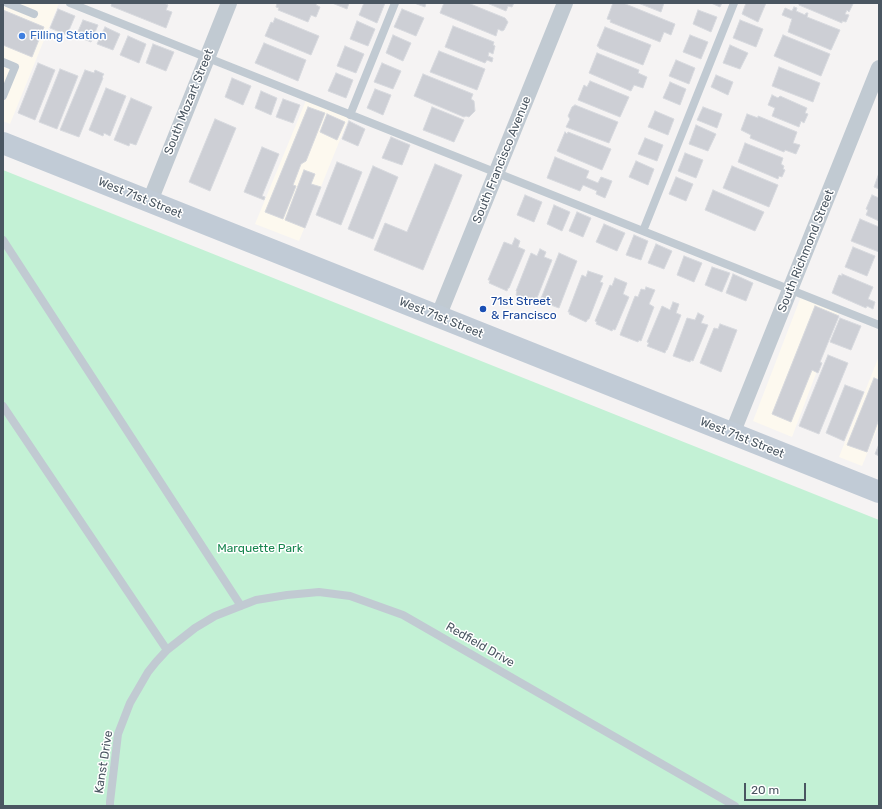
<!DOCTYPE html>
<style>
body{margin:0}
#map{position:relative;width:882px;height:809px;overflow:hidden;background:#f5f3f3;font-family:Rubik,sans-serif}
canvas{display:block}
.frame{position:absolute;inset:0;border:4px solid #4a5661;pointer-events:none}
.scale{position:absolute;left:744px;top:783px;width:62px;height:18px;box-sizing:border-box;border:2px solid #4a5661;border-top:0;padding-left:5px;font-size:12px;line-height:14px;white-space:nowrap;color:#4a5661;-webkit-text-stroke:3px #fff;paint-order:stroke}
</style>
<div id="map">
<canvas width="882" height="809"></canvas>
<div class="frame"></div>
<div class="scale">20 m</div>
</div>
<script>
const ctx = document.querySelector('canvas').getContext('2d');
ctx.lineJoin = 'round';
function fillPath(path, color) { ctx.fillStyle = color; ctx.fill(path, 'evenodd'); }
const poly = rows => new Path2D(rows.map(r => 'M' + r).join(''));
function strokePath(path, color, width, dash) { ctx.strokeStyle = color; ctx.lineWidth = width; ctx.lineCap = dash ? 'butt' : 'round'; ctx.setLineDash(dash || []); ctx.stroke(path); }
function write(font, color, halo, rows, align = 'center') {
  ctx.font = font + ' Rubik,sans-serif'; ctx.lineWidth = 3; ctx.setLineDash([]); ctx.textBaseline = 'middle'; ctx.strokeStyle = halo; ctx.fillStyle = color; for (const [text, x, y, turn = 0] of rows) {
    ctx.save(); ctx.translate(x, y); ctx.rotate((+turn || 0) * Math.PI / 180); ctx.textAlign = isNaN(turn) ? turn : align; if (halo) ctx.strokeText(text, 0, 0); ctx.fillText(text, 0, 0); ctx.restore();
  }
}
const commercial = poly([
 [3,3,59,3,10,124,3,121],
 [307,98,350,115,299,241,255,224],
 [802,294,840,310,792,437,753,421],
 [879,356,879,425,862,466,839,457]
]);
const green = poly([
 [3,170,879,520,879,806,3,806]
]);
const building = poly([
 [112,3,164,3,168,5,166,10,172,12,166,28,111,6,112,3],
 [277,3,317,3,316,5,320,7,316,17,311,15,308,22,278,10,279,8,276,7,277,3],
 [332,3,349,3,347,9,332,3],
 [364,3,385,3,377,23,359,15,364,3],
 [414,3,426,3,425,7,414,3],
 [444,3,468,3,505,18,508,22,504,30,502,31,498,29,496,36,440,13,444,3],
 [487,3,514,3,512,7,508,6,506,11,487,3],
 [613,3,623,3,675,24,671,35,664,32,660,42,610,22,611,20,607,19,613,3],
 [638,3,664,3,661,12,638,3],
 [711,3,722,3,720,7,711,3],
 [746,3,766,3,758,22,742,14,746,3],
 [799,3,851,3,853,4,849,12,847,10,845,14,849,15,846,22,842,21,842,23,799,5,799,3],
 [794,7,797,8,796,11,805,15,806,13,808,13,807,17,840,30,831,50,788,32,792,19,782,15,785,8,792,11,794,7],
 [58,9,75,16,67,35,50,28,58,9],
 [402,9,424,18,416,36,394,27,402,9],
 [3,10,44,27,32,57,3,45,3,10],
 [698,10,717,17,711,32,693,24,698,10],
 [275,18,319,36,311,55,265,36,271,22,273,23,275,18],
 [83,20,98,25,91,42,76,36,83,20],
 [740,20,763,29,756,47,733,38,740,20],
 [357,21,375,29,368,46,350,39,357,21],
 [453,26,494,42,493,45,495,46,493,54,489,52,488,56,493,58,492,62,487,60,485,63,445,47,453,26],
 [105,27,120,34,113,50,97,44,105,27],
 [605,27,651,45,643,65,599,48,599,47,597,46,605,27],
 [393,35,411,43,403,61,386,53,393,35],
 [690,35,708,42,701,59,683,52,690,35],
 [783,35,830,54,821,76,774,56,783,35],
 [128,36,146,44,139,63,120,55,128,36],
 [264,43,306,60,298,81,255,63,264,43],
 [153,44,174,52,166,71,146,63,153,44],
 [730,45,748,53,740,69,723,63,730,45],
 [345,46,364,54,356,73,337,66,345,46],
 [439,51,485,69,477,90,430,72,439,51],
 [597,53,639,70,638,73,647,77,643,88,634,85,631,91,589,73,597,53],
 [676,60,695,68,689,84,669,76,676,60],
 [38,63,55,70,35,120,18,113,38,63],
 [382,63,401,71,393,89,374,82,382,63],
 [779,67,820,83,813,102,772,86,779,67],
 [60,69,78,76,57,129,39,122,60,69],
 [85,70,94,73,95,70,104,74,102,77,103,78,79,137,60,130,85,70],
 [336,73,353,80,346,98,328,91,336,73],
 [423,74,473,94,471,99,474,101,475,111,469,117,466,116,464,117,414,96,423,74],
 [716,75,733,82,728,95,711,87,716,75],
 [232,78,251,86,243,105,225,97,232,78],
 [590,81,629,97,620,117,578,100,584,85,587,87,590,81],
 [670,82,686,89,680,105,663,98,670,82],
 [106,88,126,96,110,136,104,133,103,136,89,130,106,88],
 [375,89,391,95,383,115,367,108,375,89],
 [261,91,277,98,271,115,255,108,261,91],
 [772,95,778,98,780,96,807,108,805,113,808,114,804,123,801,121,799,127,772,116,775,108,768,105,772,95],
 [131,98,152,107,136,145,130,143,129,146,114,140,131,98],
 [283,99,300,105,293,123,276,117,283,99],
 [575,105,618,122,609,143,566,127,570,119,568,116,572,107,575,105],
 [308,107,325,113,306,161,301,164,293,185,296,186,283,219,265,212,308,107],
 [432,107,464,120,454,142,423,130,432,107],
 [703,107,722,114,717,128,697,120,703,107],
 [655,111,674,119,668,135,648,127,655,111],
 [327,114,345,122,337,140,320,132,327,114],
 [747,114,758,118,758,116,797,132,793,143,800,145,796,154,785,150,784,152,750,138,751,135,741,130,747,114],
 [215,119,236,128,210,191,189,182,215,119],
 [349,121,365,129,358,146,342,139,349,121],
 [696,125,716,134,708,151,689,144,696,125],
 [565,132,567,134,568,132,611,149,602,170,559,152,557,151,565,132],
 [391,137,410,145,402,165,382,158,391,137],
 [645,138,663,145,657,161,638,154,645,138],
 [745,143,783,158,781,164,784,166,783,169,785,170,782,177,779,176,778,179,738,162,745,143],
 [262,147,279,154,262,196,265,197,264,200,244,192,262,147],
 [685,153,703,160,696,178,678,171,685,153],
 [555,157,589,171,586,178,598,183,601,177,612,181,605,198,596,194,597,191,583,185,580,191,547,178,555,157],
 [636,161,654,169,648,185,629,177,636,161],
 [337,162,362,172,341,225,316,215,337,162],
 [435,164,462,175,423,270,374,250,385,223,407,232,435,164],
 [373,166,398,177,373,239,348,229,373,166],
 [732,166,778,185,769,207,723,188,732,166],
 [304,170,315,174,311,184,321,187,305,228,285,220,304,170],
 [879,173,879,189,874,187,879,173],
 [676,177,693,184,686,201,669,194,676,177],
 [713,190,764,212,755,231,705,210,713,190],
 [525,195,542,202,534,222,517,215,525,195],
 [872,195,879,198,879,221,866,215,868,210,866,209,872,195],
 [554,205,570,212,562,231,547,224,554,205],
 [577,212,591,218,583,237,569,231,577,212],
 [860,219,879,227,879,252,851,241,860,219],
 [604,224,625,233,617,251,596,242,604,224],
 [634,235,648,241,641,260,626,255,634,235],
 [515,238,520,241,518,247,525,250,509,288,508,288,507,291,489,283,490,280,488,280,504,242,512,245,515,238],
 [656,244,672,251,664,269,648,263,656,244],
 [853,247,875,256,867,276,845,267,853,247],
 [540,249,546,252,544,257,552,260,537,298,535,297,534,302,516,295,517,291,516,291,531,253,537,256,540,249],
 [559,253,577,261,559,308,540,301,559,253],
 [684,256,702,263,694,282,677,275,684,256],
 [712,267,730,273,722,292,705,285,712,267],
 [588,271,603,276,600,282,603,283,589,319,588,319,586,322,569,314,570,312,568,312,582,275,586,277,588,271],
 [733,274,753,283,746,301,726,293,733,274],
 [842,274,873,287,868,299,875,302,873,309,867,306,866,308,832,293,839,275,842,276,842,274],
 [615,278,627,283,623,294,629,297,615,330,613,329,612,331,596,324,597,322,595,321,610,285,612,286,615,278],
 [646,287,655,290,649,304,654,307,641,341,639,340,638,342,620,335,621,332,635,296,638,297,641,289,645,290,646,287],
 [673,302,679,304,676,313,681,315,667,350,666,350,665,353,647,346,649,343,647,342,662,306,670,310,673,302],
 [815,306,839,316,820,362,822,363,818,373,812,370,791,422,772,414,815,306],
 [698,313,704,316,701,323,708,325,693,361,691,360,690,362,673,356,687,318,695,320,698,313],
 [840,318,861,326,851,350,830,342,840,318],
 [720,324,737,330,721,372,700,363,714,328,718,329,720,324],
 [828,355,848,363,819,434,799,426,828,355],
 [874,378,879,380,879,419,867,452,847,445,874,378],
 [845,385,864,392,844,441,826,433,845,385],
 [879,444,879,456,875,454,879,444]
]);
const service = poly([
 [7,3,34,14],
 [70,3,879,325],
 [3,62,15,67,3,96],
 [350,115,395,3],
 [643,231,734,3],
 [3,240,241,606],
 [3,406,167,650],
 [110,806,110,802,118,734,130,703,148,672,156,662,167,650,195,628,215,616,256,600,287,595,319,592,350,596,403,615,735,806]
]);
const minor = poly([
 [150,201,229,3],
 [438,317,565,3],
 [732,434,879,68]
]);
const secondary = poly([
 [3,143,879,492]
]);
const markers = [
 [22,36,4,"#3f7fe0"],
 [483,309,4,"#1a4fb4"]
];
const shopNames = [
 ["Filling Station",30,36]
];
const streetNames = [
 ["South Mozart Street",189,102,-68],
 ["South Francisco Avenue",502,160,-68],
 ["West 71st Street",140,198,22],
 ["South Richmond Street",806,251,-68],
 ["West 71st Street",441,318,22],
 ["West 71st Street",742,438,22],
 ["Redfield Drive",480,645,30],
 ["Kanst Drive",104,762,-81]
];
const transitNames = [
 ["71st Street",491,302],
 ["& Francisco",491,316]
];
const parkNames = [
 ["Marquette Park",260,549]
];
fillPath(commercial, '#fdf9ef');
fillPath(green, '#c3f1d5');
fillPath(building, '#cdcfd5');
strokePath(building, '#d7d9de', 1);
strokePath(service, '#c1cad2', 8);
strokePath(minor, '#c1cad2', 16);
strokePath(secondary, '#c1cbd6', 22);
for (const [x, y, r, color] of markers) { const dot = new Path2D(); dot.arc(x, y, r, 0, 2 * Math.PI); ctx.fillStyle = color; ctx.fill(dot); strokePath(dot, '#fff', 1.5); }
write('12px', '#366cbe', '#fff', shopNames, 'left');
write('12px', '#4a5661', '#fff', streetNames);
write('12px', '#164399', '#fff', transitNames, 'left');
write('12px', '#17864f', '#fff', parkNames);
</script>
